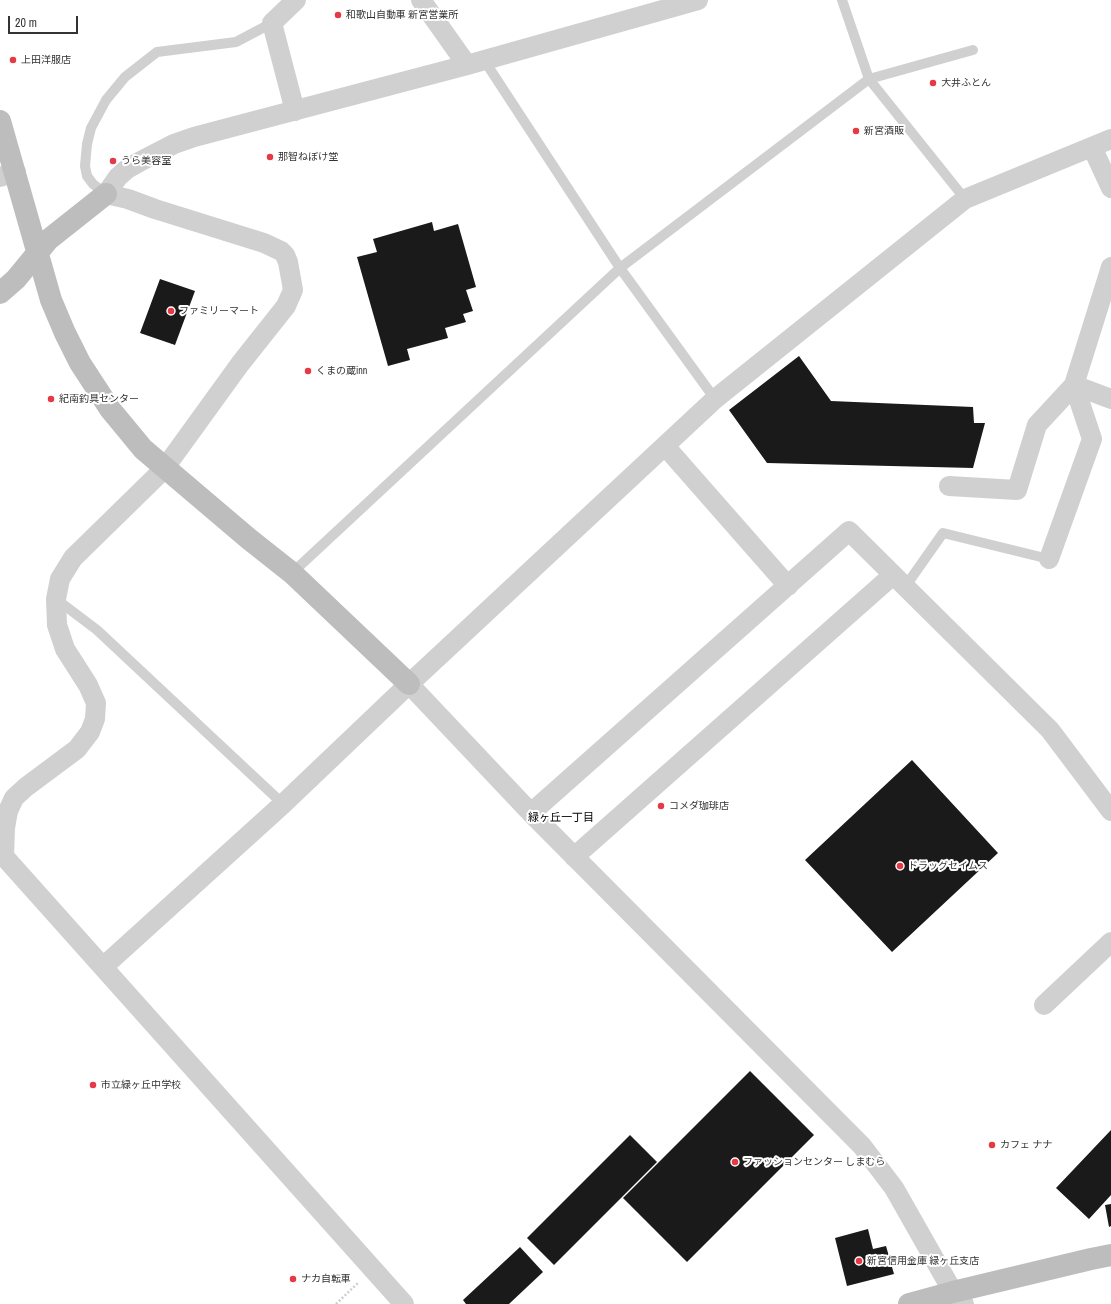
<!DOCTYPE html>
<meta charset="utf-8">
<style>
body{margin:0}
#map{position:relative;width:1111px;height:1304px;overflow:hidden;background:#fff;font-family:"Archivo Narrow",sans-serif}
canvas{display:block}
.scale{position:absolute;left:8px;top:16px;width:70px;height:18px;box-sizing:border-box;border:2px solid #333;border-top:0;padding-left:5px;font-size:12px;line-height:14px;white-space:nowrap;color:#333;-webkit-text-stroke:3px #fff;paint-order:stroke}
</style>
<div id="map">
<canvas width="1111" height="1304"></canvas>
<div class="scale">20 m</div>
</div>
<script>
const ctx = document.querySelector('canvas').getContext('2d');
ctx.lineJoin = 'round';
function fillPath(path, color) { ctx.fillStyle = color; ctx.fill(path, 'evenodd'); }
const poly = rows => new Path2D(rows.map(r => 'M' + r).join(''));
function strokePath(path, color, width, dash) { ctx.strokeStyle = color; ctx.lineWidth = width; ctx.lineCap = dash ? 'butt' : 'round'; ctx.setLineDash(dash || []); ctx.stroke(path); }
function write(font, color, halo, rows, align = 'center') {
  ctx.font = font + ' "Archivo Narrow","Noto Sans JP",sans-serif'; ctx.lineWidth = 4; ctx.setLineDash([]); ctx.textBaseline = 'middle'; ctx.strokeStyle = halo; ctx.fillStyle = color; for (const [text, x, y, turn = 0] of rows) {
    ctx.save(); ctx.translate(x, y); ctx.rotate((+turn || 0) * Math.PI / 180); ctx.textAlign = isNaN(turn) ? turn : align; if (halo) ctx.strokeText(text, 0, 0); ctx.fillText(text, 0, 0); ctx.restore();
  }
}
const building = poly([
 [432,222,434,231,458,224,476,287,466,290,473,311,463,314,466,322,445,328,448,338,407,349,410,360,388,366,357,257,377,252,373,239],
 [160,279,195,291,175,345,140,333],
 [799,356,831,401,973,407,974,423,985,423,973,468,767,463,729,410],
 [912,760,998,853,892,952,805,860],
 [750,1071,814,1135,687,1262,623,1198],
 [1111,1130,1111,1195,1089,1219,1056,1188],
 [630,1135,657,1162,554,1265,527,1238],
 [1111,1204,1111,1226,1109,1227,1105,1205],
 [868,1229,873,1249,886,1246,894,1274,847,1286,835,1238],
 [520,1247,543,1272,509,1304,466,1304,463,1300]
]);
const path = poly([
 [336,1304,358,1283]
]);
const lane = poly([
 [842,0,869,79,965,199],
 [484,60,620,268,715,399],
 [106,194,93,184,87,176,85,166,87,144,91,128,106,100,125,77,157,52,236,42,272,23],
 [292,573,620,268,869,79,973,50],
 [905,587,943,533,1049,559],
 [56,599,97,630,283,804]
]);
const street = poly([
 [421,0,467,65],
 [295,111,272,23,296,0],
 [1092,147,1111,188],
 [0,177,16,172],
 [1074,385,1111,399],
 [665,446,788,586],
 [949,486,1017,490,1037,425,1074,385,1111,267],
 [1049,559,1092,439,1074,385],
 [409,684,531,813,862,1146,894,1188,953,1292,964,1304],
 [531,813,849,531,1050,730,1111,811],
 [0,852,404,1304],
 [4,856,5,828,8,811,14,798,26,787,77,749,90,732,95,719,96,703,88,685,65,649,57,625,56,599,60,579,73,558,164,469,240,364,286,306,293,290,288,262,285,255,281,251,264,243,155,209,128,199,106,194,118,177,127,169,141,161,174,144,194,137,467,65,698,0],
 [574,857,893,575],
 [103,967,283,804,409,684,715,399,965,199,1111,139],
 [1044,1005,1111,942]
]);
const secondary = poly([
 [0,121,51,300,65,333,80,363,110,409,143,449,249,539,292,573,409,684],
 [0,293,16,279,48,240,106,194],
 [909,1304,953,1292,1091,1259,1111,1255]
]);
const markers = [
 [338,15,4,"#e63946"],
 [13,60,4,"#e63946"],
 [933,83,4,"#e63946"],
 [856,131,4,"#e63946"],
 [270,157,4,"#e63946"],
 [113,161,4,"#e63946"],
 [171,311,4,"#e63946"],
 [308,371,4,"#e63946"],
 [51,399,4,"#e63946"],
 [661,806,4,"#e63946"],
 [900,866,4,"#e63946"],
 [93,1085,4,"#e63946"],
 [992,1145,4,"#e63946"],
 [735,1162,4,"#e63946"],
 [859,1261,4,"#e63946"],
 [293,1279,4,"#e63946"]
];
const poiNames = [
 ["和歌山自動車 新宮営業所",346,15],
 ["上田洋服店",21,60],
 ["大井ふとん",941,83],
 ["新宮酒販",864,131],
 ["那智ねぼけ堂",278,157],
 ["うら美容室",121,161],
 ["ファミリーマート",179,311],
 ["くまの蔵inn",316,371],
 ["紀南釣具センター",59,399],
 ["コメダ珈琲店",669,806],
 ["ドラッグセイムス",908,866],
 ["市立緑ヶ丘中学校",101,1085],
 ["カフェ ナナ",1000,1145],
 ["ファッションセンター しまむら",743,1162],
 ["新宮信用金庫 緑ヶ丘支店",867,1261],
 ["ナカ自転車",301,1279]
];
const neighbourhoodNames = [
 ["緑ヶ丘一丁目",561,818]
];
fillPath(building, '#1a1a1a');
strokePath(path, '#cdcdcd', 2.5, [2, 2]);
strokePath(lane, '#d0d0d0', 10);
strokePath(street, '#d0d0d0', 20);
strokePath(secondary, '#bdbdbd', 22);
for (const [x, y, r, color] of markers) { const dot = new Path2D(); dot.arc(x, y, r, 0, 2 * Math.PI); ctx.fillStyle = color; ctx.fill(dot); strokePath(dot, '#fff', 1.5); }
write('10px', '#333', '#fff', poiNames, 'left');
write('11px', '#000', '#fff', neighbourhoodNames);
</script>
